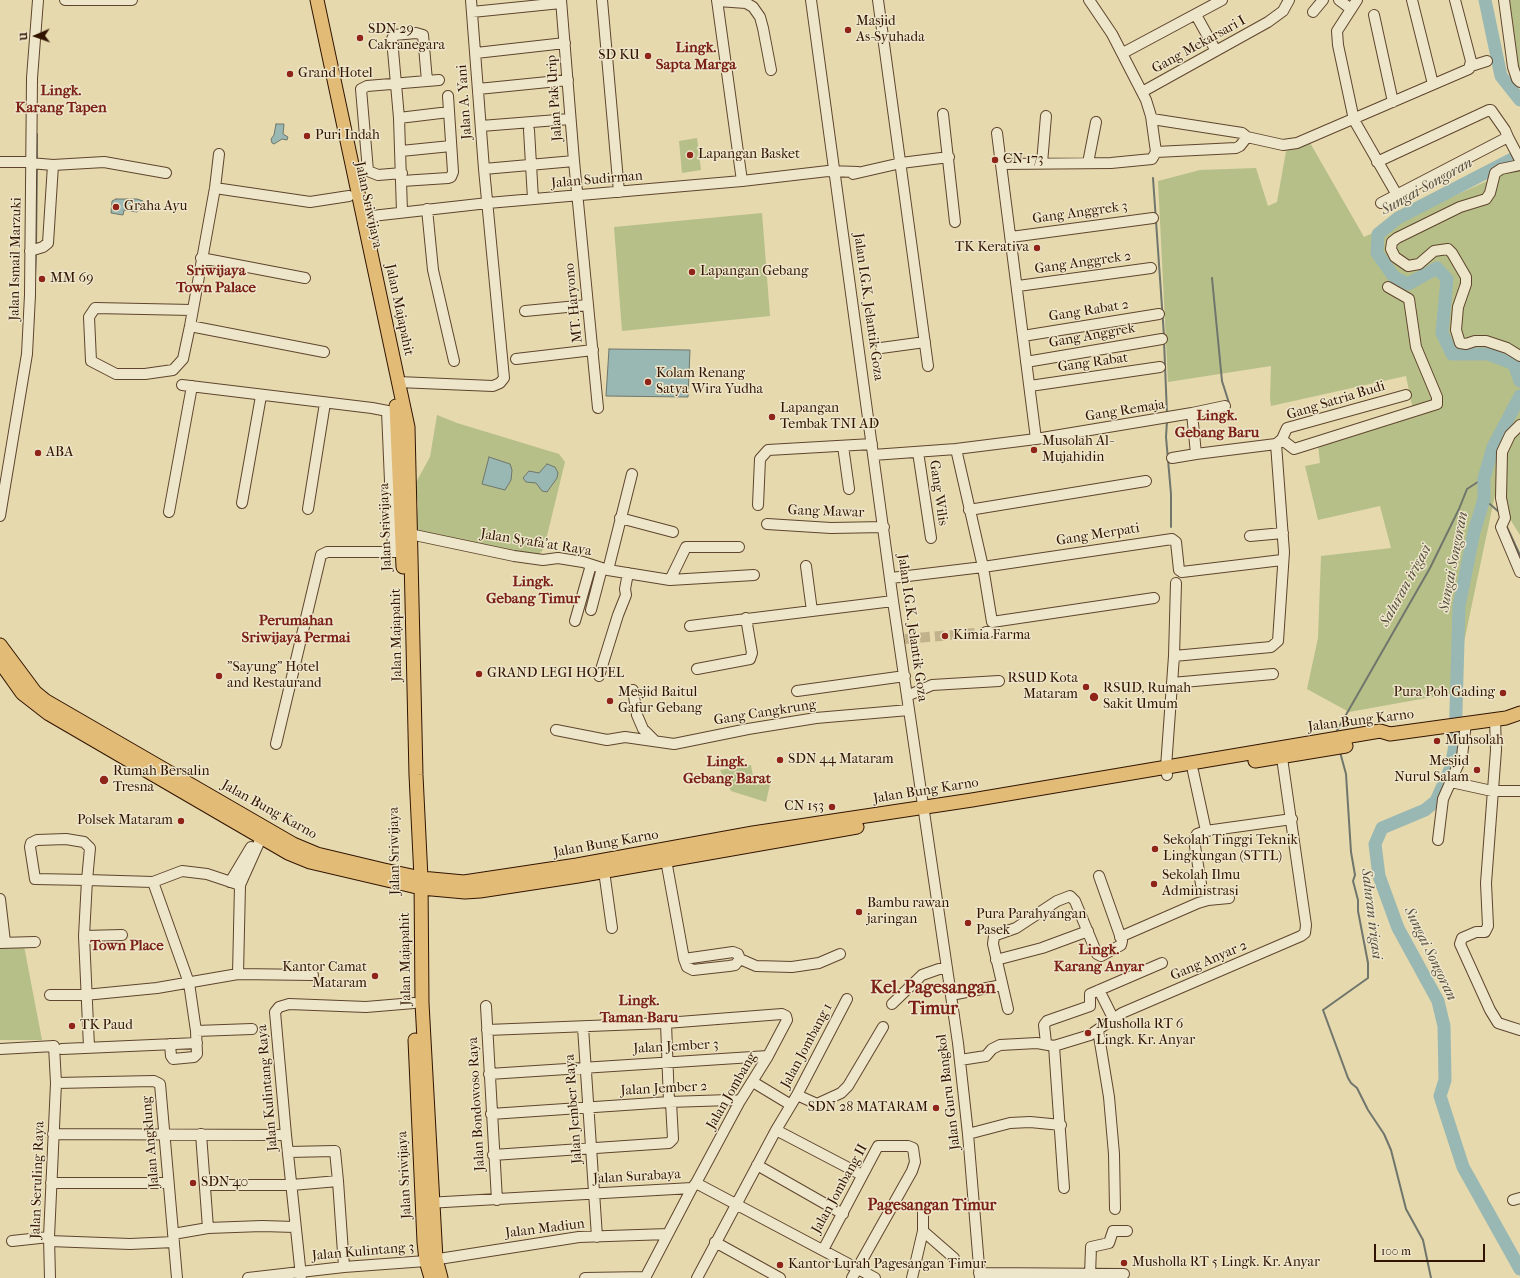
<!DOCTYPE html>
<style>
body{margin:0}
#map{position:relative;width:1520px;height:1278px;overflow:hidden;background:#e5d9ad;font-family:"IM FELL French Canon",serif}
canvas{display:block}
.north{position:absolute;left:16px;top:16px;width:40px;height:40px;-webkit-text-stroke:3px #eee6ca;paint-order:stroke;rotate:268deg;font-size:11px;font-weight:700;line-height:16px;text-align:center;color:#321402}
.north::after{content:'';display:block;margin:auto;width:14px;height:18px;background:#321402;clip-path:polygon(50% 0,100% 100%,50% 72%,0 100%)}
.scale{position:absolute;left:1374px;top:1244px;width:111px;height:18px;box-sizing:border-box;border:2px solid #321402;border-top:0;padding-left:5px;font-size:12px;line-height:14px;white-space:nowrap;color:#321402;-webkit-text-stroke:3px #eee6ca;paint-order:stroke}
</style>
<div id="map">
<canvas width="1520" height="1278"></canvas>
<div class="north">U</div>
<div class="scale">100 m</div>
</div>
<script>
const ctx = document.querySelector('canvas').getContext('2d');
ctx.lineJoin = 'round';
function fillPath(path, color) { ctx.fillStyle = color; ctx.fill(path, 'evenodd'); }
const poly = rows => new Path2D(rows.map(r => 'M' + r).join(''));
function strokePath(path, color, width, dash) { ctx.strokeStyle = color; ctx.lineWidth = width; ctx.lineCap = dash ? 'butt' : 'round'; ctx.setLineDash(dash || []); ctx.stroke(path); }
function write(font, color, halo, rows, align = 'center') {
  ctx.font = font + ' "IM FELL French Canon",serif'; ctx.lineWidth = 3; ctx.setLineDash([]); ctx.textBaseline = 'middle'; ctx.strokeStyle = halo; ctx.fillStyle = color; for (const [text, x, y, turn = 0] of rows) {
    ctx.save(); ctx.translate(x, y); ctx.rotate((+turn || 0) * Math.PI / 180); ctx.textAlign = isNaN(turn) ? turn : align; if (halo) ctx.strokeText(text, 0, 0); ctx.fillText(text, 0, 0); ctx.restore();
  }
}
const green = poly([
 [1502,0,1520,0,1520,83],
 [697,138,701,170,682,173,679,141],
 [1309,141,1364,237,1520,166,1520,535,1495,495,1464,642,1460,692,1349,712,1307,689,1318,638,1321,556,1391,548,1380,506,1318,520,1305,466,1320,463,1318,445,1413,410,1406,376,1271,406,1270,399,1271,366,1168,382,1158,181,1200,170,1256,168,1268,206,1277,202,1286,151],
 [762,213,770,316,622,331,614,227],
 [437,415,457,423,559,454,565,462,544,548,539,555,416,535,418,504,415,484,430,457],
 [751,765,754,782,771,780,766,802,731,791,720,770],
 [0,946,24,946,42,1040,0,1040]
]);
const water = poly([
 [276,124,284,124,283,134,288,137,287,140,282,139,274,144,272,143,271,139,274,135,276,124],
 [116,199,137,199,143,201,142,208,137,212,124,210,123,215,111,213,112,201,116,199],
 [609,349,690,350,688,397,606,396,609,349],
 [489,457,510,464,512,470,511,480,505,490,482,484,489,457],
 [547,464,555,467,558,473,557,478,547,492,542,491,536,483,526,482,523,478,529,471,539,473,547,464]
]);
const stream = poly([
 [37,160,37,134],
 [1153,178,1164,336],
 [36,246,37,166],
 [1212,278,1222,381,1229,403],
 [33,325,36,252],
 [1164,341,1167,414],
 [1167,421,1166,437,1171,494,1171,527],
 [1484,499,1499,512],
 [1506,525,1520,555],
 [1335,734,1430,568,1459,509,1467,489,1484,478],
 [1340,752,1346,774,1351,852,1355,875,1353,881,1358,900,1358,911,1368,963,1368,978,1323,1010,1348,1078,1351,1083,1357,1088,1368,1110,1384,1134,1391,1150,1406,1209,1423,1240,1431,1278]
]);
const river = poly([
 [1485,0,1501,76,1520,100],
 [1520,155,1398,218,1378,234,1377,253,1394,277,1408,284,1437,268,1447,279,1442,333,1452,354,1488,354,1514,364,1520,381],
 [1520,396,1493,447,1484,478,1484,499,1474,532,1459,606,1455,745,1451,767,1436,801,1425,810,1382,828,1375,844,1379,876,1398,928,1438,1001,1444,1026,1445,1080,1440,1096,1463,1167,1520,1269]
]);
const minorTunnel = poly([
 [905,639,986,632]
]);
const minor = poly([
 [65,0,132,0],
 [561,0,574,161,598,408],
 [602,0,619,192],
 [717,0,742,181],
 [811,0,893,601,958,1043,968,1134,980,1278],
 [878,0,928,366],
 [1339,0,1351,9],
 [1357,0,1337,31,1338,45,1354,120,1397,195],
 [1412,0,1433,84],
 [1504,0,1513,67,1517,79,1520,82],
 [718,1,746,3,753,7,760,17,763,28,771,70],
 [472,12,561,3],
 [1313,12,1323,0],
 [1196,15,1216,51],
 [1374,15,1393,102],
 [476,53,565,43],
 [1123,53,1222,0],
 [1471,66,1487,61],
 [478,89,568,80],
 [1142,92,1268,22,1283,11,1289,0],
 [943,114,955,222],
 [399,118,449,112],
 [1152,119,1242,133,1247,137,1283,145,1297,143,1469,69,1471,61,1455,0],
 [481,126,570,119],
 [529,130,533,199],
 [1508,137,1520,160],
 [401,151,451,146],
 [1156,152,1236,148,1240,146,1247,137],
 [0,162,30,162],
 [1377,162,1489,110,1491,110,1505,130,1508,137,1381,203],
 [30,163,53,165],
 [1042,163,1046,116],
 [1088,163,1096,122],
 [1002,164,1111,163,1152,159,1156,152,1151,116,1146,100,1112,34,1089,0],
 [1520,165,1501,169,1495,173,1490,193,1486,199,1460,207,1397,238,1392,242,1391,249,1395,257,1408,266,1419,264,1434,251,1448,249,1452,253,1466,277,1466,284,1458,307,1456,330,1460,343,1466,344,1475,341,1486,341,1507,348,1520,356],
 [484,169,574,161],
 [402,173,378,175,368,171,361,89,367,86,439,80],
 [853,174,901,163,949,157],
 [402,181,448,178,451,177,453,172,448,96],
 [215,188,310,202,349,196],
 [427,209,433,270,454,361],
 [402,212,399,118,392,39,394,35,416,33,423,35,427,81],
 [363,217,488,203,742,181,828,171,858,172],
 [1011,237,1153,218],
 [30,251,43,247,48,243,53,165,104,162,166,173],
 [201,258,305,278],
 [1018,286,1151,268],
 [192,310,95,308,89,317,91,361,116,374,145,374,173,370,183,359,190,326,215,188,219,154],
 [525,311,588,305],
 [190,326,324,352],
 [1023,336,1159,314],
 [881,348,925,342],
 [516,359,593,350],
 [1026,362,1162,339],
 [398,382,493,386,500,383,504,378,484,169,471,0],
 [182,385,372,408,398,413],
 [1030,386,1160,367],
 [387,411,393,552],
 [1192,413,1225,406],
 [1520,425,1510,435,1502,452,1501,498,1505,518,1501,527,1520,572],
 [1036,439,1192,413,1196,454,1276,444],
 [1280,442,1285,442,1294,449,1437,404,1437,397,1416,347,1409,299,1388,287],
 [843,446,849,489],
 [956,449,983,567,992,622,1154,598],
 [918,452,931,538],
 [873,455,956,449,1036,439,997,133],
 [1172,458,1196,454],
 [242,503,261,396],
 [758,505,760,459,768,450,872,444],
 [308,509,325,403],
 [969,510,1146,481],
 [169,512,192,386],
 [0,516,27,354,30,295,32,78,38,0],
 [620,518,673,532],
 [767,524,831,528,884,527],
 [405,533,514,556,543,560,558,558,583,562,608,570,670,580,686,547,739,547],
 [1250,536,1283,533],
 [806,566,812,611],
 [608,570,632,474],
 [891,578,983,567,1172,539,1176,542,1179,570,1182,572,1282,560],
 [670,580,754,575],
 [591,610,602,568],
 [575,621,591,565],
 [690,626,893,601],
 [986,632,990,632],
 [1174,656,1176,583],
 [697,669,750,659,752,653,746,618],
 [599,676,618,615,626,595,625,589,628,573],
 [1172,683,1273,674],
 [633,690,637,715,643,729,654,740],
 [797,691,905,676],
 [907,696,932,685,999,681],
 [1495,719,1496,750,1486,883,1488,926,1485,932,1476,932,1462,938,1460,944,1490,1010,1498,1023,1520,1030],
 [556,730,607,740,625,737,674,744,748,729,816,718,909,710],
 [276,744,321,555,327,552,403,552],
 [1193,771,1206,831],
 [1167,775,1166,767,1174,656,1271,647,1278,641,1284,552,1276,444,1282,439,1287,428,1406,395],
 [1451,782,1492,791,1520,791],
 [1438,840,1443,799,1462,756,1466,723],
 [666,860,684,959,687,967,693,970,729,966,735,965,740,959,738,954,733,952,684,959],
 [604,871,612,928],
 [153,882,189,983,196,1031,197,1054,194,1057,173,1059,171,1056,170,1044],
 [230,882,251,847],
 [1201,884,1194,840,1197,834,1206,831,1292,819],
 [0,899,5,942],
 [84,936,122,935],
 [1120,937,1198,903,1208,900,1229,898],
 [0,943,35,942],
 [740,959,756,966,792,967,819,963,840,954],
 [996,960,1042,948,1088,931],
 [238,974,240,885,261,838],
 [1099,990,1114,1020],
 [50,995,85,995,157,988,238,974,313,975],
 [951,995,1002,985],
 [892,1004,922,975,939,969,947,969],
 [486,1006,497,1200],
 [1008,1009,993,944,994,936,996,935,1016,928,1057,901,1070,896,1075,901,1097,954,1101,956,1121,945,1122,941,1099,876],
 [666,1023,669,1102],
 [583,1027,597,1237],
 [487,1030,666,1023,782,1014,786,1016,787,1020,768,1056,740,1101,696,1183],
 [1098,1030,1109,1097,1114,1154,1115,1209],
 [196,1031,252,1029],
 [1046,1043,1044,1025,1047,1021,1090,1006,1090,994,1162,963],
 [1054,1046,1064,1188],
 [89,1047,84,936,87,880,90,848,84,842,66,839,37,840,31,843,30,847,35,879,87,880,153,882,182,871,207,874,240,885],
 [0,1049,54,1046,56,1083,49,1237,50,1278],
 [62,1049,197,1043],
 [960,1060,986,1056,992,1049,1000,1045,1037,1043,1054,1046,1090,1035,1122,1013,1301,936,1305,933,1306,925,1281,751],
 [489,1074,768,1056],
 [753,1082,791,1105],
 [56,1083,154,1081,160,1084,177,1278],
 [797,1095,817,1104,841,1093,848,1086,883,1027],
 [491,1114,669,1102,730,1100,740,1101],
 [776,1130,862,1175],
 [53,1134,286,1135],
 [201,1134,208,1228],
 [968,1134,1010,1123,1030,1122,1061,1125],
 [288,1152,335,1151,338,1181],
 [493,1155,669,1143,673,1139,671,1102],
 [757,1165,843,1214],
 [51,1183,168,1183],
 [205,1185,292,1185,338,1181,344,1267],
 [1513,1200,1520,1198],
 [427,1203,692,1188,696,1183,875,1278],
 [923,1231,954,1258],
 [173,1234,208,1228,262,1226,295,1227],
 [12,1241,49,1237],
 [49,1241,130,1244,174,1242],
 [715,1242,780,1278],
 [823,1250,878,1146,908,1146,913,1148,915,1162,912,1171,852,1278],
 [979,1273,1124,1274],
 [1090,1275,1091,1247,1109,1243,1113,1231,1127,1231],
 [301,1276,286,1135,275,1012,279,1007,289,1004,366,1007,414,1003],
 [248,1278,344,1267,426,1261,579,1237,668,1234],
 [585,1278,646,1277],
 [645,1278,692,1188],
 [697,1278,776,1130,797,1095,847,999],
 [912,1278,923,1231,923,1208]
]);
const major = poly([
 [317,0,408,427,416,775,421,878,422,1003,436,1259,441,1278],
 [396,406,403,567],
 [0,645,35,692,46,701,293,844,317,854,384,870,421,878,464,882,577,865,753,833,972,800,1380,731,1390,734,1506,718,1520,713],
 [0,662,22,693,49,714,288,853,310,862,421,888,465,892,480,891,578,876,857,827],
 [1255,761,1346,746],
 [415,1040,424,1242,426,1261,431,1278]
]);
const markers = [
 [848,30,4,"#8f2418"],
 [360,38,4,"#8f2418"],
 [648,56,4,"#8f2418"],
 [290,74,4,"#8f2418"],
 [307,136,4,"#8f2418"],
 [690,155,4,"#8f2418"],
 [995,160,4,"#8f2418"],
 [116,207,4,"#8f2418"],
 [1037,248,4,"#8f2418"],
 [692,272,4,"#8f2418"],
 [42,279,4,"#8f2418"],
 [648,382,4,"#8f2418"],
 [772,417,4,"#8f2418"],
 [1034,450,4,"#8f2418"],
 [38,453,4,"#8f2418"],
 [945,636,4,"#8f2418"],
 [479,674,4,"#8f2418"],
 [219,676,4,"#8f2418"],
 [1086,687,4,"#8f2418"],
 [1503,693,4,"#8f2418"],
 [1094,697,5,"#8f2418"],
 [610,701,4,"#8f2418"],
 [1437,741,4,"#8f2418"],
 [780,760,4,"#8f2418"],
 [1477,770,4,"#8f2418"],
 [104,780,5,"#8f2418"],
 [832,807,4,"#8f2418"],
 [181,821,4,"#8f2418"],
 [1155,849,4,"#8f2418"],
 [1154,884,4,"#8f2418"],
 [859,912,4,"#8f2418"],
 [968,923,4,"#8f2418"],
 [375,976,4,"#8f2418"],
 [72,1026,4,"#8f2418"],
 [1088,1033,4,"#8f2418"],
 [936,1108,4,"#8f2418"],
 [193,1183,4,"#8f2418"],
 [1124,1263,4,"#8f2418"],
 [780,1265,4,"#8f2418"]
];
const poiNames = [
 ["Masjid",856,22],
 ["As-Syuhada",856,38],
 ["SDN 29",368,30],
 ["Cakranegara",368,46],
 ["SD KU",640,56,"right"],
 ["Grand Hotel",298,74],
 ["Puri Indah",315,136],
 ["Lapangan Basket",698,155],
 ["CN 173",1003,160],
 ["Graha Ayu",124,207],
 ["TK Kerativa",1029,248,"right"],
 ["Lapangan Gebang",700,272],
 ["MM 69",50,279],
 ["Kolam Renang",656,374],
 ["Satya Wira Yudha",656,390],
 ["Lapangan",780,409],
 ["Tembak TNI AD",780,425],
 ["Musolah Al-",1042,442],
 ["Mujahidin",1042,458],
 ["ABA",46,453],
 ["Kimia Farma",953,636],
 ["\"Sayung\" Hotel",227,668],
 ["and Restaurand",227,684],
 ["GRAND LEGI HOTEL",487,674],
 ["RSUD Kota",1078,679,"right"],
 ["Mataram",1078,695,"right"],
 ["RSUD, Rumah",1103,689],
 ["Sakit Umum",1103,705],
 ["Mesjid Baitul",618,693],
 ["Gafur Gebang",618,709],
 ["Pura Poh Gading",1495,693,"right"],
 ["Muhsolah",1445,741],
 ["SDN 44 Mataram",788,760],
 ["Mesjid",1469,762,"right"],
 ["Nurul Salam",1469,778,"right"],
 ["Rumah Bersalin",113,772],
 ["Tresna",113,788],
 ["CN 153",824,807,"right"],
 ["Polsek Mataram",173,821,"right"],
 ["Sekolah Tinggi Teknik",1163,841],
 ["Lingkungan (STTL)",1163,857],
 ["Sekolah Ilmu",1162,876],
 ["Administrasi",1162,892],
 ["Bambu rawan",867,904],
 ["jaringan",867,920],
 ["Pura Parahyangan",976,915],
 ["Pasek",976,931],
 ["Kantor Camat",367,968,"right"],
 ["Mataram",367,984,"right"],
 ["Musholla RT 6",1096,1025],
 ["Lingk. Kr. Anyar",1096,1041],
 ["TK Paud",80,1026],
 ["SDN 28 MATARAM",928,1108,"right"],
 ["SDN 40",201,1183],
 ["Musholla RT 5 Lingk. Kr. Anyar",1132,1263],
 ["Kantor Lurah Pagesangan Timur",788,1265]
];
const streetNames = [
 ["Gang Mekarsari I",1199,45,-29],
 ["Jalan Pak Urip",555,98,-94],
 ["Jalan A. Yani",465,102,-94],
 ["Jalan Sudirman",597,180,-5],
 ["Jalan Sriwijaya",368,205,78],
 ["Gang Anggrek 3",1080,213,-8],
 ["Jalan Ismail Marzuki",16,259,-89],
 ["Gang Anggrek 2",1083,263,-8],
 ["MT. Haryono",574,303,-96],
 ["Jalan I.G.K. Jelantik Goza",868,307,82],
 ["Jalan Majapahit",399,310,78],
 ["Gang Rabat 2",1089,311,-9],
 ["Gang Anggrek",1092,336,-10],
 ["Gang Rabat",1093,363,-8],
 ["Gang Satria Budi",1336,401,-17],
 ["Gang Remaja",1125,411,-9],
 ["Gang Wilis",938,493,82],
 ["Gang Mawar",826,512,2],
 ["Jalan Sriwijaya",386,527,-92],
 ["Gang Merpati",1098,535,-9],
 ["Jalan Syafa'at Raya",536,543,9],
 ["Jalan I.G.K. Jelantik Goza",912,628,82],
 ["Jalan Majapahit",397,635,-91],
 ["Gang Cangkrung",765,713,-9],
 ["Jalan Bung Karno",1361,721,-7],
 ["Jalan Bung Karno",926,791,-9],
 ["Jalan Bung Karno",269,810,29],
 ["Jalan Bung Karno",606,844,-10],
 ["Jalan Sriwijaya",395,851,-91],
 ["Jalan Majapahit",406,959,-91],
 ["Gang Anyar 2",1209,961,-23],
 ["Jalan Jombang 1",807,1046,-62],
 ["Jalan Jember 3",676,1047,-3],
 ["Jalan Kulintang Raya",268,1088,-95],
 ["Jalan Jember 2",664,1089,-3],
 ["Jalan Jombang",732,1091,-60],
 ["Jalan Guru Bangkol",949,1092,-97],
 ["Jalan Bondowoso Raya",477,1104,-93],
 ["Jalan Jember Raya",574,1109,-94],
 ["Jalan Angklung",151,1142,-95],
 ["Jalan Sriwijaya",405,1175,-93],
 ["Jalan Surabaya",637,1177,-3],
 ["Jalan Seruling Raya",38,1180,-88],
 ["Jalan Jombang II",840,1189,-61],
 ["Jalan Madiun",545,1229,-7],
 ["Jalan Kulintang 3",363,1252,-5]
];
const neighbourhoodNames = [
 ["Lingk.",696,48],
 ["Sapta Marga",696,65],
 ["Lingk.",61,91],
 ["Karang Tapen",61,108],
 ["Sriwijaya",216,271],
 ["Town Palace",216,288],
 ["Lingk.",1217,416],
 ["Gebang Baru",1217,433],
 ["Lingk.",533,582],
 ["Gebang Timur",533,599],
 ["Perumahan",296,621],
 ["Sriwijaya Permai",296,638],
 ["Lingk.",727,762],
 ["Gebang Barat",727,779],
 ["Town Place",127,946],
 ["Lingk.",1099,950],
 ["Karang Anyar",1099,967],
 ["Lingk.",639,1001],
 ["Taman Baru",639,1018]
];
const waterNames = [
 ["Sungai Songoran",1427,187,-29],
 ["Sungai Songoran",1454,562,-79],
 ["Saluran irigasi",1406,586,-61],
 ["Saluran irigasi",1371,914,83],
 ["Sungai Songoran",1430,954,64]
];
const quarterNames = [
 ["Pagesangan Timur",932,1206]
];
const districtNames = [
 ["Kel. Pagesangan",933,989],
 ["Timur",933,1010]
];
fillPath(green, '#b6bf88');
fillPath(water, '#99b8b3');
strokePath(water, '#70766c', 1);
strokePath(stream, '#70766c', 2);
strokePath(river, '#99b8b3', 13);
strokePath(minorTunnel, '#c1b28b', 10, [10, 5]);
strokePath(minor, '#5f452d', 12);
strokePath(major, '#321402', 15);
strokePath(minor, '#eee6ca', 10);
strokePath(major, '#e2bc76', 13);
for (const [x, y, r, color] of markers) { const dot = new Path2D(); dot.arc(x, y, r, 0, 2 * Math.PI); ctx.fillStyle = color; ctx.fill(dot); strokePath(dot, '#eee6ca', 1.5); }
write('14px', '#321402', '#eee6ca', poiNames, 'left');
write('14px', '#321402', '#eee6ca', streetNames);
write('bold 15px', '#7a1f14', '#eee6ca', neighbourhoodNames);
write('italic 15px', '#564d40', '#eee6ca', waterNames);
write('bold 16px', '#7a1f14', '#eee6ca', quarterNames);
write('bold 18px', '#7a1f14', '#eee6ca', districtNames);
</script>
